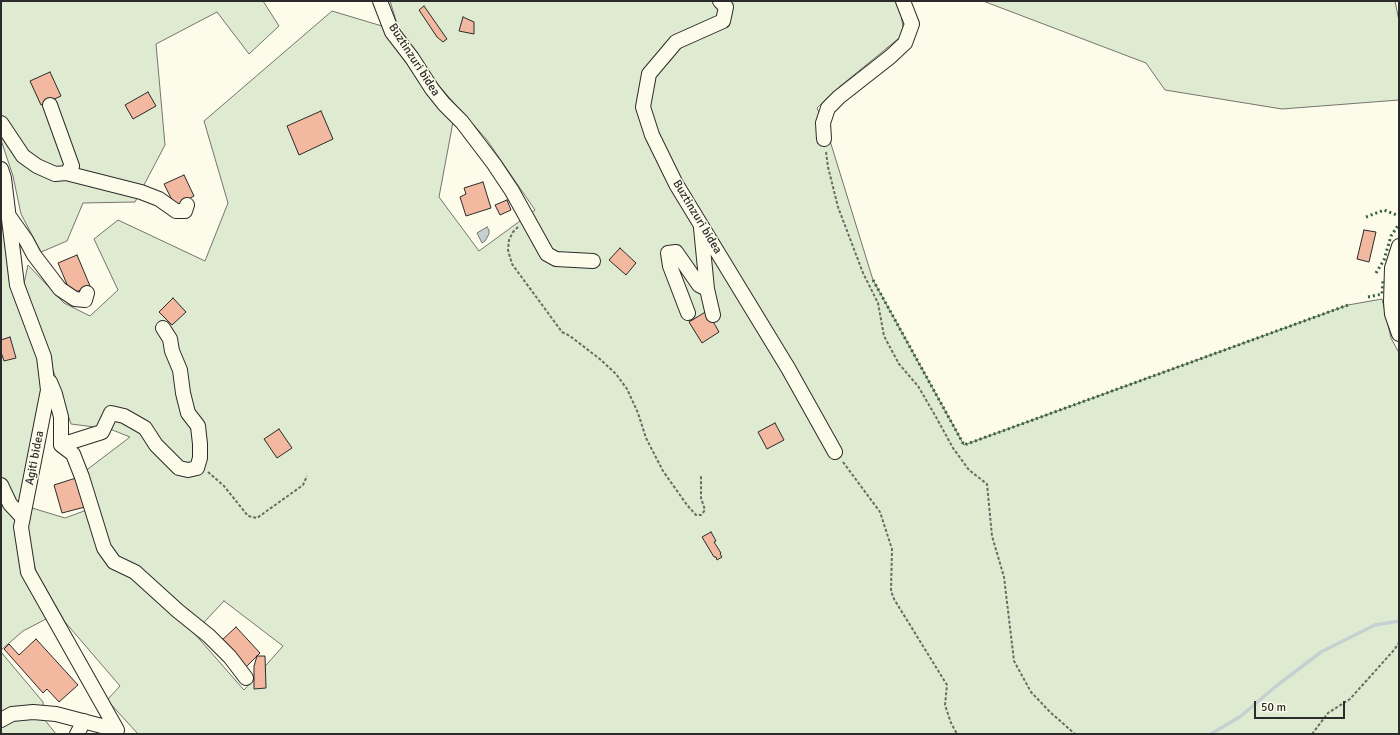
<!DOCTYPE html>
<style>
body{margin:0}
#map{position:relative;width:1400px;height:735px;overflow:hidden;background:#fdfbea;font-family:Signika,sans-serif}
canvas{display:block}
.frame{position:absolute;inset:0;border:2px solid #2b2b2b;pointer-events:none}
.scale{position:absolute;left:1254px;top:701px;width:91px;height:18px;box-sizing:border-box;border:2px solid #2b2b2b;border-top:0;padding-left:5px;font-size:12px;line-height:14px;white-space:nowrap;color:#2b2b2b;-webkit-text-stroke:3px #fdfbea;paint-order:stroke}
</style>
<div id="map">
<canvas width="1400" height="735"></canvas>
<div class="frame"></div>
<div class="scale">50 m</div>
</div>
<script>
const ctx = document.querySelector('canvas').getContext('2d');
ctx.lineJoin = 'round';
function fillPath(path, color) { ctx.fillStyle = color; ctx.fill(path, 'evenodd'); }
const poly = rows => new Path2D(rows.map(r => 'M' + r).join(''));
function strokePath(path, color, width, dash) { ctx.strokeStyle = color; ctx.lineWidth = width; ctx.lineCap = dash ? 'butt' : 'round'; ctx.setLineDash(dash || []); ctx.stroke(path); }
function write(font, color, halo, rows, align = 'center') {
  ctx.font = font + ' Signika,sans-serif'; ctx.lineWidth = 3; ctx.setLineDash([]); ctx.textBaseline = 'middle'; ctx.strokeStyle = halo; ctx.fillStyle = color; for (const [text, x, y, turn = 0] of rows) {
    ctx.save(); ctx.translate(x, y); ctx.rotate((+turn || 0) * Math.PI / 180); ctx.textAlign = isNaN(turn) ? turn : align; if (halo) ctx.strokeText(text, 0, 0); ctx.fillText(text, 0, 0); ctx.restore();
  }
}
const green = poly([
 [1,1,263,1,279,26,249,54,217,12,156,44,165,145,135,202,83,203,67,241,41,252,21,214,13,176,1,140,1,1],
 [390,1,899,1,904,34,838,88,817,108,827,131,873,280,964,445,1348,305,1382,299,1391,338,1399,353,1399,734,138,734,107,700,120,686,65,622,36,571,30,551,28,525,32,508,65,518,95,507,84,472,130,437,110,429,71,424,24,283,28,265,64,303,90,316,118,290,94,239,118,220,205,261,228,203,204,121,332,11,382,26,426,93,453,122,439,197,479,251,535,210,487,140,439,86,398,27,390,1],
 [224,601,283,646,244,690,194,633,224,601],
 [983,1,1395,1,1399,21,1399,100,1282,109,1165,90,1146,63,983,1],
 [1,204,11,286,17,304,39,357,43,390,16,521,19,561,48,618,23,631,1,650,1,204],
 [1,652,43,702,44,719,56,734,1,734,1,652]
]);
const water = poly([
 [487,227,489,230,489,234,485,241,482,243,477,233,487,227]
]);
const stream = poly([
 [1211,734,1241,716,1275,687,1321,652,1375,625,1399,621]
]);
const building = poly([
 [424,6,447,39,443,42,437,37,419,10,424,6],
 [463,17,474,22,474,34,459,31,463,17],
 [50,72,61,96,41,105,30,81,50,72],
 [148,92,156,106,133,119,125,105,148,92],
 [321,111,333,139,299,155,287,126,321,111],
 [184,175,194,196,175,206,164,184,184,175],
 [483,182,491,208,466,216,460,197,466,194,464,188,483,182],
 [507,200,511,210,500,215,495,205,507,200],
 [1364,230,1376,232,1369,262,1357,259,1364,230],
 [620,248,636,263,626,275,609,260,620,248],
 [77,255,90,286,71,294,58,263,77,255],
 [173,298,186,312,172,325,159,312,173,298],
 [707,311,719,332,702,343,689,322,707,311],
 [10,337,16,358,4,361,1,352,1,340,10,337],
 [775,423,784,440,767,449,758,432,775,423],
 [279,429,292,448,277,458,264,439,279,429],
 [76,478,85,507,62,513,54,485,76,478],
 [711,532,716,541,714,542,721,553,720,554,722,557,717,560,716,557,714,557,702,537,711,532],
 [236,627,260,653,246,667,221,641,236,627],
 [36,639,78,685,59,702,47,689,43,693,4,649,9,644,19,655,36,639],
 [257,656,265,656,266,688,254,689,254,666,257,656]
]);
const path = poly([
 [826,152,828,167,838,207,863,273,878,303,884,336,899,364,918,386,936,417,953,448,969,470,987,484,992,536,1004,577,1014,661,1031,692,1050,712,1075,734],
 [518,227,513,232,509,240,508,250,512,264,562,332,570,336,601,360,616,374,627,389,638,413,646,438,663,471,687,505,696,515,701,515,705,510,701,498,701,475],
 [843,462,880,512,892,549,891,591,894,599,947,685,945,705,951,723,957,734],
 [208,472,224,486,248,516,257,518,303,485,307,476],
 [1312,734,1328,713,1350,699,1394,650,1399,643]
]);
const minor = poly([
 [380,1,392,32,412,58,432,89,444,104,462,122,494,164,512,191,547,254,556,259,593,261],
 [720,1,726,7,723,21,676,42,649,74,643,107,652,135,676,184,788,368,835,452],
 [1,123,23,156,37,166,55,174,66,173,72,166,50,105],
 [824,139,823,123,828,108,839,97,890,57,905,43,912,24,903,1],
 [1,169,4,178,17,285,44,357,48,390,21,527,28,572,117,730],
 [66,173,141,192,159,199,176,211,185,211,187,205],
 [9,216,26,240,34,255,60,289,75,299,85,300,87,293],
 [701,228,707,289,713,315],
 [1399,246,1392,268,1391,302,1392,314,1399,334],
 [688,313,670,266,668,253,676,252,699,285,707,289],
 [50,382,55,394,61,417,61,445,73,454,82,477,104,548,114,562,135,572,178,611,209,636,230,657,246,678],
 [61,445,102,432,111,413,124,416,145,428,156,445,179,468,188,470,197,468,200,458,200,444,198,426,188,413,183,393,180,370,172,351,170,339,163,328],
 [1,485,10,504,23,518],
 [1,720,12,714,33,712,56,714,117,730],
 [77,734,84,721]
]);
const hedge = poly([
 [1366,217,1384,210,1399,216],
 [1376,273,1384,260,1391,236,1399,224],
 [873,280,964,445,1348,305],
 [1368,297,1382,294,1383,280]
]);
const streetNames = [
 ["Buztinzuri bidea",414,60,57],
 ["Buztinzuri bidea",697,217,59],
 ["Agiti bidea",35,458,-79]
];
fillPath(green, '#deebd1');
strokePath(green, '#74746e', 1);
fillPath(water, '#c7d0d0');
strokePath(water, '#74746e', 1);
strokePath(stream, '#c7d0d0', 3.5);
fillPath(building, '#f2b8a0');
strokePath(building, '#2b2b2b', 1);
strokePath(minor, '#2b2b2b', 16);
strokePath(path, '#6a6964', 2, [3, 2]);
strokePath(minor, '#fdfbea', 14);
strokePath(hedge, '#34623c', 3, [2, 3]);
write('12px', '#2b2b2b', '#fdfbea', streetNames);
</script>
